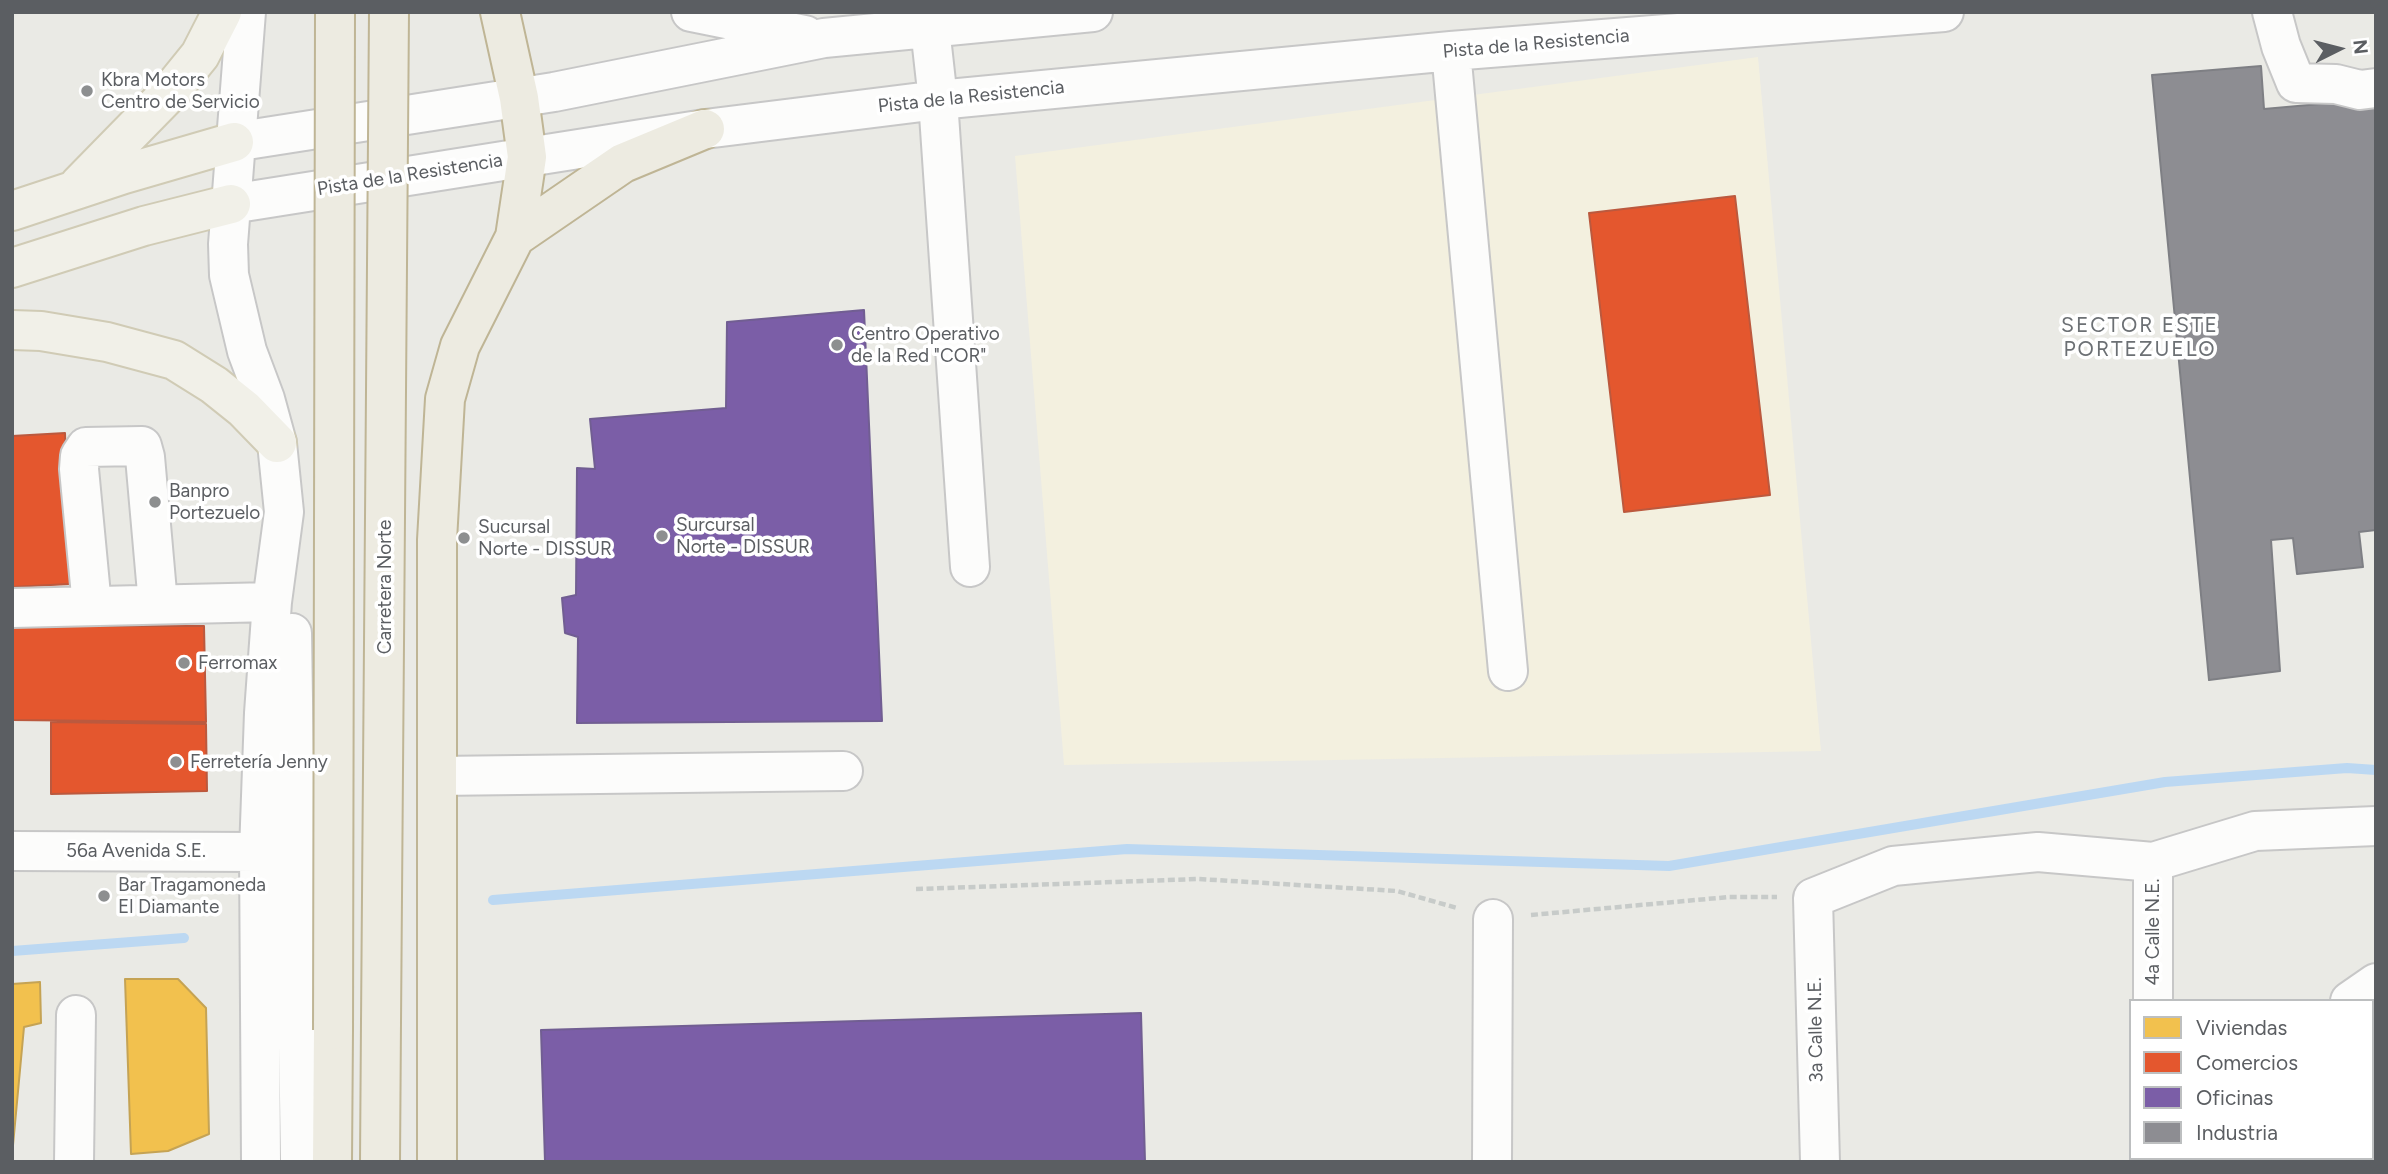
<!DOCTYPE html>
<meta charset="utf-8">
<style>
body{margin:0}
#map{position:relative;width:2388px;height:1174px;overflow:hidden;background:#eaeae5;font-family:Figtree,sans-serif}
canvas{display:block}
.frame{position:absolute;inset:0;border:14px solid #5b5e62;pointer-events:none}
.legend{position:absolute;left:2129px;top:999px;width:245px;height:161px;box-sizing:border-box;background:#fff;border:2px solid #bdbfc0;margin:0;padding:9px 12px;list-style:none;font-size:21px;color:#5b5e62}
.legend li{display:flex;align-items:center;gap:14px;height:35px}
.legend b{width:35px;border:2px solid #bdbfc0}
.north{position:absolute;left:2304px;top:14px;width:70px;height:70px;-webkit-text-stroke:5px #fff;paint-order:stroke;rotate:84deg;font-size:19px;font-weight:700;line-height:28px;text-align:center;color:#5b5e62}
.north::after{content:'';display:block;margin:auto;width:24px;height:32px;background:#5b5e62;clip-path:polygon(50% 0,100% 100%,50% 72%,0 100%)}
</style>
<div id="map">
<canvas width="2388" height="1174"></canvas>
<div class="frame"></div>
<ul class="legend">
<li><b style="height:19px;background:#f2c14e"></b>Viviendas</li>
<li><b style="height:19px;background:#e4572e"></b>Comercios</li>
<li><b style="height:19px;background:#7b5ea7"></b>Oficinas</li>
<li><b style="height:19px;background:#8d8d92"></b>Industria</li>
</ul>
<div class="north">N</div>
</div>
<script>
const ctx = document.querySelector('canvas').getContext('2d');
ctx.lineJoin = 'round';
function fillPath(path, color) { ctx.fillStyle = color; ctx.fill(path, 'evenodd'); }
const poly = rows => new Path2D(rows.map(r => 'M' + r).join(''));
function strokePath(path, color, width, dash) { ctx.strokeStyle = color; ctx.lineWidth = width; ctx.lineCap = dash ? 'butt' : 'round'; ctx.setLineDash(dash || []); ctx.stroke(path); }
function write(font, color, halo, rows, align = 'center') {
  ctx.font = font + ' Figtree,sans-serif'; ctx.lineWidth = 7; ctx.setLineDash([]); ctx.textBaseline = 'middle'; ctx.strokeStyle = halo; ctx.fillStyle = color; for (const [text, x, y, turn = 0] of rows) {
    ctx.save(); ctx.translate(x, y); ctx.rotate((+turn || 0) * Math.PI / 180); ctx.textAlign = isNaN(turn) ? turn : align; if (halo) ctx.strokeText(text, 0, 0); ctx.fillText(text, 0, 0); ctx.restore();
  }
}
const commercial = poly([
 [1758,57,1821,751,1064,765,1015,156]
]);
const homes = poly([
 [125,979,178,979,206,1008,209,1134,168,1151,131,1154,125,979],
 [40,982,41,1023,24,1027,12,1156,12,984,40,982],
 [2372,1082,2376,1082,2376,1162,2318,1162,2318,1158,2372,1158,2372,1082]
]);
const shops = poly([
 [1735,196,1770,495,1624,512,1589,213,1735,196],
 [65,433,70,584,12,587,12,436,65,433],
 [12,626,204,626,206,722,12,720,12,626],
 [51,722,206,724,207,791,51,794,51,722]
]);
const offices = poly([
 [864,310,882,721,577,723,578,637,565,633,562,598,576,595,577,468,595,469,590,419,726,408,727,322,864,310],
 [1141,1013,1145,1162,545,1162,541,1030,1141,1013]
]);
const industry = poly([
 [2261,66,2264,109,2376,99,2376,530,2359,532,2363,567,2297,574,2293,538,2271,540,2280,671,2209,680,2152,75,2261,66]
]);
const stream = poly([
 [493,900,1127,849,1669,866,2165,782,2347,768,2376,770],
 [12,951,184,938]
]);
const path = poly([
 [916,889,1199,879,1397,891,1457,908],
 [1531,915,1729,897,1777,897]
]);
const minor = poly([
 [246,12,228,244,229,275,247,351,265,399,277,443,284,512,272,602,264,713,259,852,261,1162],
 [691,12,805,35],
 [2272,12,2281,46,2296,83,2336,84,2360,90,2376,88],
 [930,28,938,100,970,567],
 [1451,51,1508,671],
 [234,142,554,92,824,38,1093,12],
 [231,204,705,129,938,100,1451,51,1944,12],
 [92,606,79,469,80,456,86,447,142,446,145,457,158,604],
 [12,608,272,602],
 [292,633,300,1162],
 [437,776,843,771],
 [12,851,259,852],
 [2153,862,2153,1001],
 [2350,1001,2376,983],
 [2153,1158,2153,1162],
 [74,1162,76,1015],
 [1492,1162,1493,919],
 [1820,1162,1813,898,1893,866,2038,852,2153,862,2255,831,2376,826],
 [2206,1162,2209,1158],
 [2297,1162,2297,1158]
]);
const major = poly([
 [79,185,170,92,200,55,222,12],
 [12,211,124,174,234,142],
 [12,268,144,226,231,204],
 [12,330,41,331,107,342,174,360,214,385,244,409,277,443]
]);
const highway = poly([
 [515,237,623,163,705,129],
 [332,1162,333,1030],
 [380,1162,381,1022],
 [437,1162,437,540,445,399,460,346,515,237,527,157,519,98,500,12]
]);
const highwayBridge = poly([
 [381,1022,389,12],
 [333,1030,335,12]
]);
const markers = [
 [87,91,7,"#8d8f90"],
 [837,345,7,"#8d8f90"],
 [155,502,7,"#8d8f90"],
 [662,536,7,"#8d8f90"],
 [464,538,7,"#8d8f90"],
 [184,663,7,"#8d8f90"],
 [176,762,7,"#8d8f90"],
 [104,896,7,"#8d8f90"]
];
const streetNames = [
 ["Pista de la Resistencia",1536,44,-5],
 ["Pista de la Resistencia",971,97,-6],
 ["Pista de la Resistencia",410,175,-9],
 ["Carretera Norte",385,587,-90],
 ["56a Avenida S.E.",136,851],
 ["4a Calle N.E.",2153,932,-90],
 ["3a Calle N.E.",1816,1030,-91]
];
const poiNames = [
 ["Kbra Motors",101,80],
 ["Centro de Servicio",101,102],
 ["Centro Operativo",851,334],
 ["de la Red \"COR\"",851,356],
 ["Banpro",169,491],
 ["Portezuelo",169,513],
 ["Surcursal",676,525],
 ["Norte - DISSUR",676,547],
 ["Sucursal",478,527],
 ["Norte - DISSUR",478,549],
 ["Ferromax",198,663],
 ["Ferretería Jenny",190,762],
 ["Bar Tragamoneda",118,885],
 ["El Diamante",118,907]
];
const neighbourhoodNames = [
 ["SECTOR ESTE",2140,326],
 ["PORTEZUELO",2140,350]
];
fillPath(commercial, '#f3f0df');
fillPath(homes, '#f2c14e');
strokePath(homes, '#c5a354', 2);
fillPath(shops, '#e4572e');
strokePath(shops, '#bb593e', 2);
fillPath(offices, '#7b5ea7');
strokePath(offices, '#715e92', 2);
fillPath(industry, '#8d8d92');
strokePath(industry, '#7e7f84', 2);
strokePath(stream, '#bcd8f2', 10);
strokePath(minor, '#c7c7c7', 42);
strokePath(major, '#d0cbb5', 42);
strokePath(highway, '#bfb595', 42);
strokePath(path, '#c7cbc9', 4.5, [7, 3.5]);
strokePath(minor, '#fcfcfb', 38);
strokePath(major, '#f1f0e8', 38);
strokePath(highway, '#edebe1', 38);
strokePath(highwayBridge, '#bfb595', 42, []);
strokePath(highwayBridge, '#edebe1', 38);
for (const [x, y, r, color] of markers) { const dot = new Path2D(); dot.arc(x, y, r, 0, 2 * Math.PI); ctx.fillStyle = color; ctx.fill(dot); strokePath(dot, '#fff', 2.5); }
write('19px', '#5b5e62', '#fff', streetNames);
write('19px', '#5b5e62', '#fff', poiNames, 'left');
ctx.letterSpacing = '2px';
write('21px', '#6c7074', '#fff', neighbourhoodNames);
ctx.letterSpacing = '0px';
</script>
